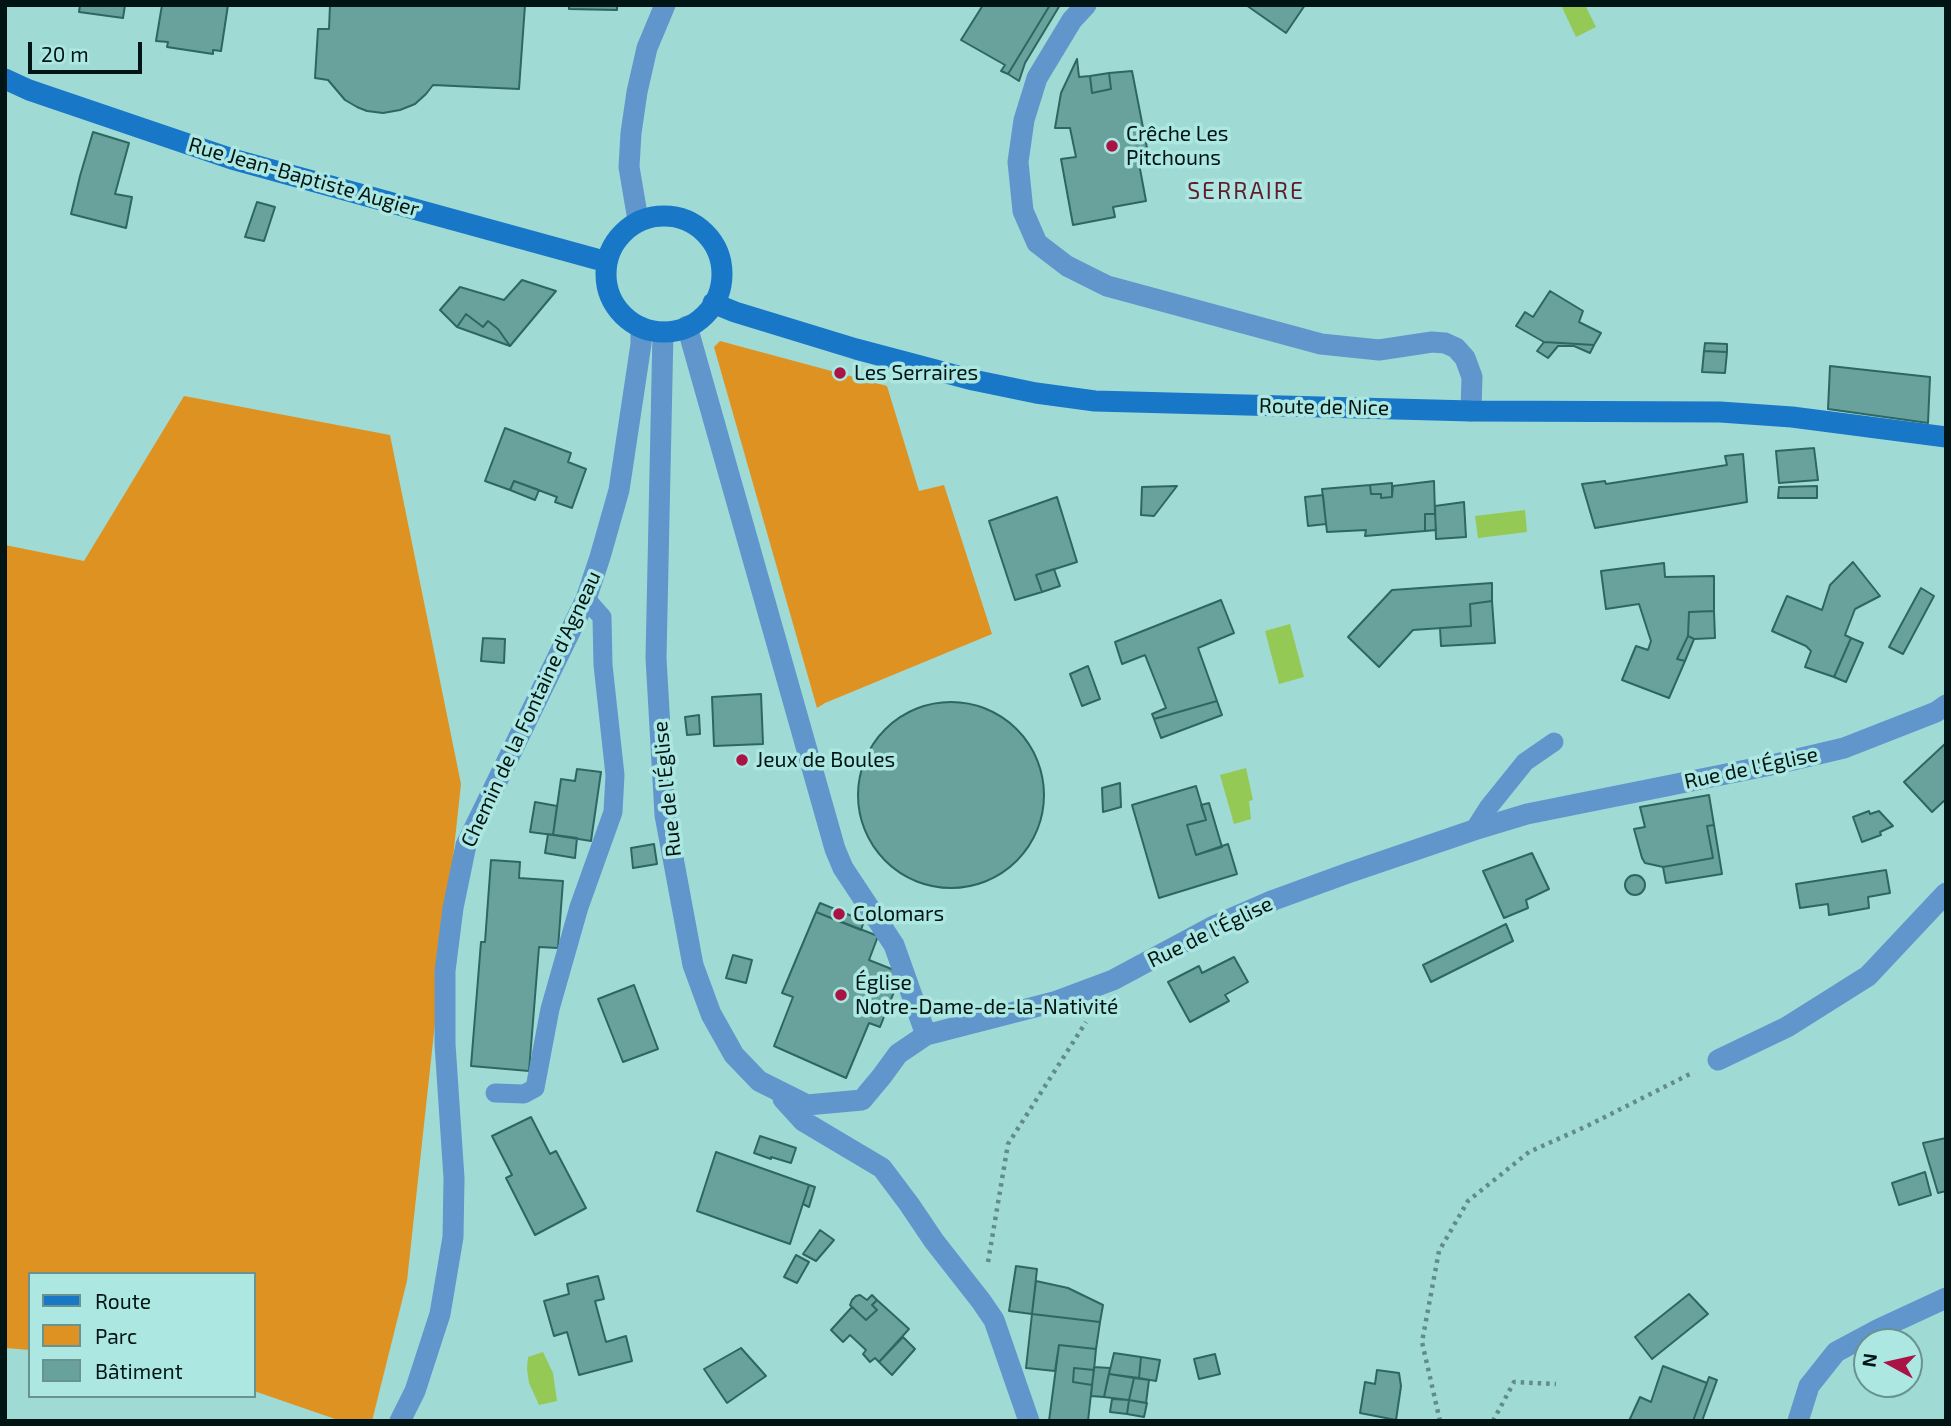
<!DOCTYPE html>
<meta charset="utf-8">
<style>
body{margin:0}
#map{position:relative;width:1951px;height:1426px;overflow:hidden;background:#a0dad5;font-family:"Exo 2",sans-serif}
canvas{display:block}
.frame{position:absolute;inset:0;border:7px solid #001514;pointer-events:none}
.legend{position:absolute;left:28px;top:1272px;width:228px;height:126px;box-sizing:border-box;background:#ade7e2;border:2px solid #689390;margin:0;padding:9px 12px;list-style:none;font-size:21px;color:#001514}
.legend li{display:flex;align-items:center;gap:14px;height:35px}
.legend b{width:35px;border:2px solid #689390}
.north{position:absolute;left:1853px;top:1328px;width:70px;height:70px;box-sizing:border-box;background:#ade7e2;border:2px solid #689390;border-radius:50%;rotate:278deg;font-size:19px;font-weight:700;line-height:28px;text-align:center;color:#001514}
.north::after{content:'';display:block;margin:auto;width:24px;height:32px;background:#a91445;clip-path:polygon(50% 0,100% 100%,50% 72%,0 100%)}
.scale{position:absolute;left:28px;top:42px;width:114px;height:32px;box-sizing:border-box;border:4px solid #001514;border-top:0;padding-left:9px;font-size:21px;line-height:24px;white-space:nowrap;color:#001514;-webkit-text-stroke:5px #ade7e2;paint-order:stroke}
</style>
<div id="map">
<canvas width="1951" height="1426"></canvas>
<div class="frame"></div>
<ul class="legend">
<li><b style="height:9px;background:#1877c7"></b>Route</li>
<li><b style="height:19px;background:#de9221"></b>Parc</li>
<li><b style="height:19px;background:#69a19d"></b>Bâtiment</li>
</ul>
<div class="north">N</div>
<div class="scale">20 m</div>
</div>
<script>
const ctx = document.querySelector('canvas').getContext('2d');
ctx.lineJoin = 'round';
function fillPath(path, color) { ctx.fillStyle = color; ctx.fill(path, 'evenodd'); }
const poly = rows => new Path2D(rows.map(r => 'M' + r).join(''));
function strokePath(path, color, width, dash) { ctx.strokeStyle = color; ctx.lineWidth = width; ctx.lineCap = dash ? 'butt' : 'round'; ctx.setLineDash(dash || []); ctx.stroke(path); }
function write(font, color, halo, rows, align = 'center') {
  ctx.font = font + ' "Exo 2",sans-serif'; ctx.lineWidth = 7; ctx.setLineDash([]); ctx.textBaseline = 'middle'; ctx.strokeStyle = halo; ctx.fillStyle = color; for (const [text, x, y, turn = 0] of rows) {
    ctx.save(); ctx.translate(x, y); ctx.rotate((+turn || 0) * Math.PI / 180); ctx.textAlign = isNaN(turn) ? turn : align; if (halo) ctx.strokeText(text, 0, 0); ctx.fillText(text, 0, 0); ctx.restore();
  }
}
const green = poly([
 [720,341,887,386,919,491,944,485,992,634,825,703,817,708,714,347],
 [184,396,390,435,461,784,407,1281,372,1421,341,1421,254,1391,254,1274,30,1274,30,1350,5,1348,5,545,84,561]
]);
const water = poly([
 [1561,5,1585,5,1596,27,1576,37],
 [1525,510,1527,532,1478,538,1475,516],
 [1290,624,1304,677,1279,684,1265,631],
 [1246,768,1253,800,1249,801,1251,819,1234,824,1220,775],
 [543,1352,553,1373,557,1401,539,1405,529,1383,527,1369,528,1357]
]);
const building = poly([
 [80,5,125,5,123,18,79,12,80,5],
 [162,5,228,5,221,51,213,50,213,54,167,47,168,42,156,41,162,5],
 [330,5,525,5,519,89,433,85,426,94,415,104,400,110,383,113,367,111,357,107,345,100,328,80,315,78,318,29,329,29,330,5],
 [569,5,617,5,617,10,569,9,569,5],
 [983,5,1050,5,1008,74,1001,71,1005,65,961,40,983,5],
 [1050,5,1060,5,1025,63,1019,81,1008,74,1050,5],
 [1246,5,1305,5,1286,33,1246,5],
 [1077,59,1079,77,1090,76,1092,93,1111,89,1109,73,1132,71,1147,148,1137,153,1146,201,1113,207,1115,217,1073,225,1061,159,1076,157,1070,128,1055,128,1061,93,1077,59],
 [1109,73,1111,89,1092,93,1090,76,1109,73],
 [93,132,129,143,115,194,132,197,126,228,71,214,80,176,93,132],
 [257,202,275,207,264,241,245,237,257,202],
 [522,280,556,291,510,346,498,329,488,321,483,327,466,314,457,327,440,310,460,287,504,300,522,280],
 [1550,291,1583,311,1579,322,1601,333,1594,345,1544,342,1516,326,1525,312,1533,317,1550,291],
 [466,314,483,327,488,321,498,329,510,346,457,327,466,314],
 [1544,342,1594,345,1590,353,1574,346,1558,346,1548,358,1537,351,1544,342],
 [1705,343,1727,344,1727,352,1704,351,1705,343],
 [1704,351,1727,352,1725,373,1702,372,1704,351],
 [1830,366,1930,377,1928,423,1828,409,1830,366],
 [505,428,571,453,568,462,586,469,572,508,555,502,557,497,514,481,510,490,485,481,505,428],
 [1814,448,1818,480,1779,483,1776,451,1814,448],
 [1743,454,1747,502,1595,528,1582,484,1605,481,1606,484,1727,465,1725,456,1743,454],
 [514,481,539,490,535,500,510,490,514,481],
 [1434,481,1435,514,1425,514,1425,531,1365,536,1366,530,1327,532,1322,489,1370,485,1371,494,1381,494,1381,498,1392,497,1393,486,1434,481],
 [1392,483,1392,497,1381,498,1381,494,1371,494,1370,485,1392,483],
 [1177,486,1154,516,1141,515,1142,487,1177,486],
 [1817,486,1817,498,1778,498,1779,487,1817,486],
 [1323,495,1326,524,1308,526,1305,497,1323,495],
 [1057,497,1077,562,1036,575,1042,592,1015,600,989,521,1057,497],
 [1464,502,1466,537,1436,539,1435,506,1464,502],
 [1425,514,1435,514,1436,530,1425,531,1425,514],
 [1853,562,1880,596,1855,609,1845,635,1851,638,1834,677,1805,667,1811,651,1806,646,1772,631,1787,596,1822,610,1830,585,1853,562],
 [1664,563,1665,577,1714,576,1714,611,1689,612,1688,636,1677,659,1685,661,1669,698,1622,680,1636,646,1648,650,1651,641,1639,604,1606,609,1601,571,1664,563],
 [1054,569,1060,586,1042,592,1036,575,1054,569],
 [1492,583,1492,601,1470,604,1471,626,1413,630,1379,667,1348,637,1392,590,1492,583],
 [1921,588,1934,596,1903,654,1889,647,1921,588],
 [1221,600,1234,633,1198,648,1217,701,1154,719,1152,714,1166,708,1145,655,1122,664,1115,642,1221,600],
 [1492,601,1495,643,1441,646,1440,628,1471,626,1470,604,1492,601],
 [1714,611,1715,638,1694,639,1688,636,1689,612,1714,611],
 [1688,636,1694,639,1685,661,1677,659,1688,636],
 [483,638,505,639,504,663,481,661,483,638],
 [1851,638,1863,643,1846,682,1834,677,1851,638],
 [1088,666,1100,699,1082,706,1070,674,1088,666],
 [761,694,763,744,714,746,712,697,761,694],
 [1217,701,1222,715,1161,738,1154,719,1217,701],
 '858 795a93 93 0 1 1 186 0a93 93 0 1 1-186 0Z',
 [699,715,700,734,687,735,685,717,699,715],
 [1946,743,1946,799,1932,812,1904,782,1946,743],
 [577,769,601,772,591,841,553,835,561,779,575,781,577,769],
 [1120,783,1121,807,1103,812,1102,788,1120,783],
 [1196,786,1206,820,1187,825,1196,855,1228,844,1237,874,1159,898,1132,805,1196,786],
 [1709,795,1714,825,1707,826,1713,858,1663,867,1645,863,1642,858,1634,829,1645,827,1640,807,1709,795],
 [535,802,557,806,553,835,530,832,535,802],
 [1209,803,1222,847,1196,855,1187,825,1206,820,1201,805,1209,803],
 [1869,811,1870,814,1879,811,1893,826,1880,832,1881,835,1862,842,1853,817,1869,811],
 [1714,825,1722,874,1666,883,1663,867,1713,858,1707,826,1714,825],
 [548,834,577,838,575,858,545,853,548,834],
 [654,844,657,864,633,868,631,848,654,844],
 [1532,853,1549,889,1526,900,1528,908,1504,918,1483,871,1532,853],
 [491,860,520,862,519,878,563,881,558,948,539,947,529,1071,471,1066,481,942,485,942,491,860],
 [1886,870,1890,893,1868,897,1869,908,1829,915,1828,904,1800,908,1796,884,1886,870],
 '1625 885a10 10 0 1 1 20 0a10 10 0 1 1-20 0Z',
 [820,903,864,921,861,930,816,912,820,903],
 [816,912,878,936,869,960,899,972,891,991,894,992,880,1027,869,1023,846,1078,774,1046,793,997,782,993,816,912],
 [1506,924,1513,941,1431,982,1423,965,1506,924],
 [733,955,752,960,746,983,726,978,733,955],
 [1234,957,1248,982,1225,995,1229,1001,1190,1022,1168,982,1199,966,1202,973,1234,957],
 [634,985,658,1049,623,1062,598,999,634,985],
 [531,1117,550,1154,556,1151,586,1208,535,1235,506,1178,512,1175,492,1136,531,1117],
 [760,1136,796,1148,791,1163,771,1157,771,1159,754,1153,760,1136],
 [1946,1138,1946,1191,1938,1193,1923,1143,1946,1138],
 [716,1152,809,1185,790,1244,697,1211,716,1152],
 [1925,1172,1931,1195,1899,1205,1892,1183,1925,1172],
 [809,1185,815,1187,809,1207,803,1204,809,1185],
 [820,1230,834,1240,816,1261,803,1254,820,1230],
 [796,1255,809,1262,797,1283,784,1277,796,1255],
 [1016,1266,1037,1269,1032,1314,1009,1311,1016,1266],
 [598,1276,604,1299,595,1301,606,1342,626,1336,632,1361,579,1375,567,1332,554,1336,544,1301,569,1294,567,1284,598,1276],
 [1036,1281,1068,1288,1103,1305,1100,1322,1032,1314,1036,1281],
 [1689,1294,1708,1314,1652,1359,1635,1337,1689,1294],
 [860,1295,867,1300,872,1295,877,1300,872,1305,877,1310,866,1320,850,1305,852,1300,856,1296,860,1295],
 [877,1300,909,1329,879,1362,875,1358,870,1362,863,1354,866,1350,850,1335,843,1342,831,1330,852,1307,866,1320,877,1310,872,1305,877,1300],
 [1032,1314,1100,1322,1096,1349,1059,1345,1055,1371,1026,1368,1032,1314],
 [903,1337,915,1349,892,1375,879,1362,903,1337],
 [1059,1345,1096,1349,1094,1370,1074,1368,1073,1382,1092,1385,1088,1421,1049,1421,1059,1345],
 [741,1348,766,1376,727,1403,704,1369,741,1348],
 [1114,1353,1141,1357,1139,1378,1109,1374,1114,1353],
 [1215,1354,1220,1374,1199,1379,1194,1359,1215,1354],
 [1141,1357,1160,1360,1156,1381,1139,1378,1141,1357],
 [1663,1366,1707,1383,1693,1421,1629,1421,1640,1397,1651,1402,1663,1366],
 [1094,1367,1110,1368,1104,1397,1091,1396,1094,1367],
 [1074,1368,1094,1370,1092,1385,1073,1382,1074,1368],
 [1377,1370,1399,1373,1401,1386,1396,1420,1360,1413,1365,1382,1375,1384,1377,1370],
 [1109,1374,1134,1378,1129,1400,1104,1397,1109,1374],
 [1709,1377,1717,1380,1702,1421,1693,1421,1709,1377],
 [1134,1378,1149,1380,1146,1403,1129,1400,1134,1378],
 [1112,1399,1129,1400,1127,1414,1110,1412,1112,1399],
 [1129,1400,1147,1403,1144,1417,1127,1414,1129,1400]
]);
const path = poly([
 [988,1262,1008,1144,1086,1022],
 [1440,1421,1422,1342,1439,1251,1468,1201,1529,1152,1587,1126,1694,1072],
 [1493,1421,1514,1382,1556,1384]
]);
const service = poly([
 [1474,830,1488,808,1525,762,1554,742],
 [495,1093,524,1094,535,1088,550,1009,579,907,613,812,615,775,603,665,602,617,586,599]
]);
const minor = poly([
 [1086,5,1072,20,1037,78,1024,120,1018,162,1023,211,1037,243,1067,266,1107,286,1321,344,1379,350,1432,342,1445,343,1456,348,1465,358,1472,377,1471,411],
 [638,220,629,167,631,133,637,92,647,48,665,5],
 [687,326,835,849,843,868,894,945,926,1035],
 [663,332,656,658,665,815,693,965,711,1014,734,1055,759,1081,807,1105,862,1100,882,1076,898,1054,926,1035,1054,1002,1113,980,1212,927,1274,900,1348,873,1474,830,1527,814,1776,764,1844,748,1936,712,1946,705],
 [1718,1060,1787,1027,1868,976,1946,893],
 [783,1099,803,1121,882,1168,909,1204,934,1241,981,1301,994,1320,1029,1421],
 [400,1421,415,1391,440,1314,453,1237,454,1178,445,1044,445,971,453,908,466,845,586,599,600,557,619,490,641,344,641,327]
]);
const tertiary = poly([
 [1798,1421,1809,1386,1836,1352,1879,1329,1946,1298]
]);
const secondary = poly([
 [5,79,29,90,232,159,607,262],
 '606 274a58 58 0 1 1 116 0a58 58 0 1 1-116 0Z',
 [713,303,735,312,856,349,973,380,1036,393,1095,401,1471,411,1720,412,1792,417,1946,437]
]);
const markers = [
 [1112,146,7,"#a91445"],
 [840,373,7,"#a91445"],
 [742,760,7,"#a91445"],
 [839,914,7,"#a91445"],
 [841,995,7,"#a91445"]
];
const poiNames = [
 ["Crêche Les",1126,134],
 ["Pitchouns",1126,158],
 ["Les Serraires",854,373],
 ["Jeux de Boules",756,760],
 ["Colomars",853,914],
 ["Église",855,983],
 ["Notre-Dame-de-la-Nativité",855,1007]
];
const streetNames = [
 ["Rue Jean-Baptiste Augier",304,177,16],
 ["Route de Nice",1324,407,1],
 ["Chemin de la Fontaine d'Agneau",531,709,-65],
 ["Rue de l'Église",1751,768,-12],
 ["Rue de l'Église",667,789,-96],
 ["Rue de l'Église",1210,932,-26]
];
const neighbourhoodNames = [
 ["SERRAIRE",1246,191]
];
fillPath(green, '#de9221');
fillPath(water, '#93c954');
fillPath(building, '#69a19d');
strokePath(building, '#2e6662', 2);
strokePath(path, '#618c89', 4.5, [3.5, 5]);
strokePath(service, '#6196cc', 19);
strokePath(minor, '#6196cc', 21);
strokePath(tertiary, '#6196cc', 21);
strokePath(secondary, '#1877c7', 21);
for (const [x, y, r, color] of markers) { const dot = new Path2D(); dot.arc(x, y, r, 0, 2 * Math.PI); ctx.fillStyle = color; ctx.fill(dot); strokePath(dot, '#ade7e2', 2.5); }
write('21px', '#001514', '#ade7e2', poiNames, 'left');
write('21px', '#001514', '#ade7e2', streetNames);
ctx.letterSpacing = '2px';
write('23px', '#611c2c', '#ade7e2', neighbourhoodNames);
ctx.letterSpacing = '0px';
</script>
